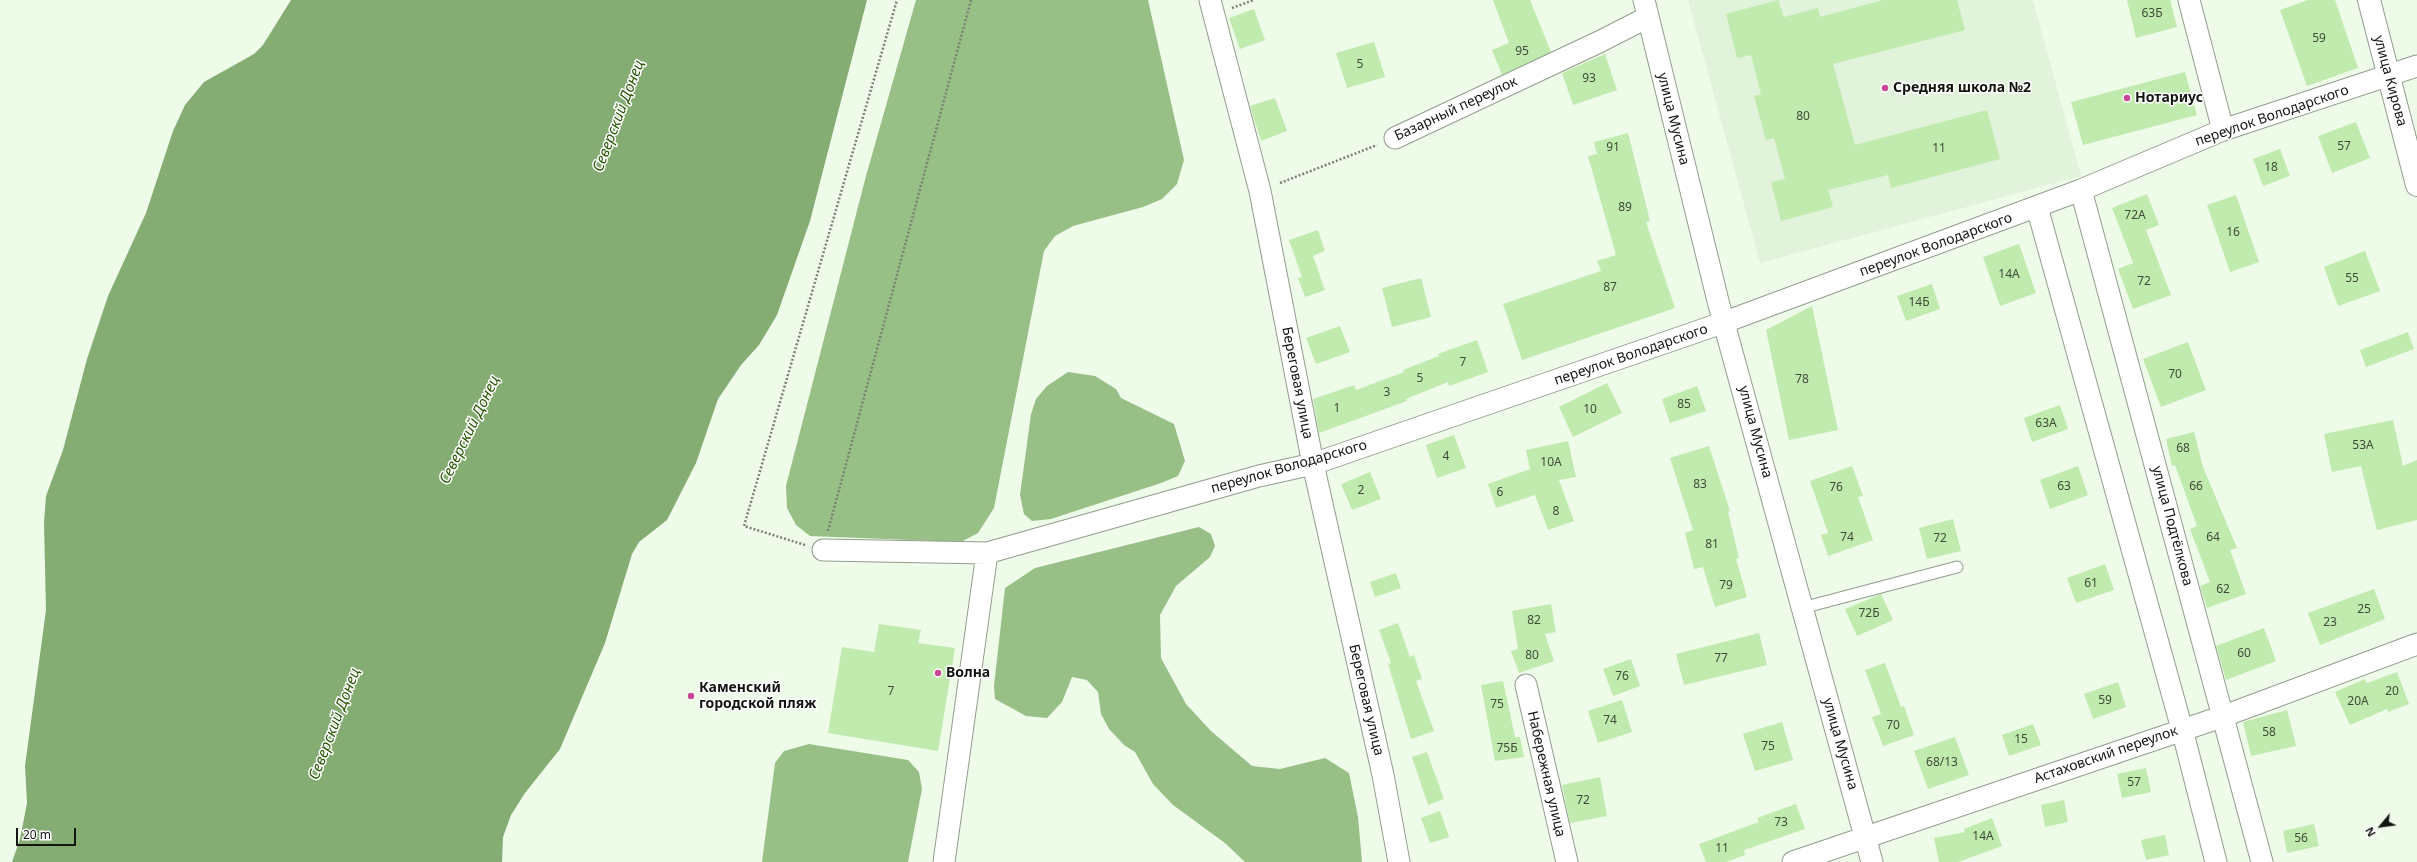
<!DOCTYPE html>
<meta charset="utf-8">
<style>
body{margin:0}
#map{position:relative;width:2417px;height:862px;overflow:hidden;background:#eefbe9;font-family:"Noto Sans",sans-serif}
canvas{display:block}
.north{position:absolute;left:2361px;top:806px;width:40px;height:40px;-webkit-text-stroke:3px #fff;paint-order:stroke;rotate:241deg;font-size:11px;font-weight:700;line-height:16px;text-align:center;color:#121610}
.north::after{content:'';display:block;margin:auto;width:14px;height:18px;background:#121610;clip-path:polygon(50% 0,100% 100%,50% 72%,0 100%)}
.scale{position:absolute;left:16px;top:828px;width:60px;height:18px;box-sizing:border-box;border:2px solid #121610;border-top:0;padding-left:5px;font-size:12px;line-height:14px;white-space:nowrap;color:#121610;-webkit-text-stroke:3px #fff;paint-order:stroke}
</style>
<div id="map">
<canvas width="2417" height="862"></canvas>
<div class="north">N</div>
<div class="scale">20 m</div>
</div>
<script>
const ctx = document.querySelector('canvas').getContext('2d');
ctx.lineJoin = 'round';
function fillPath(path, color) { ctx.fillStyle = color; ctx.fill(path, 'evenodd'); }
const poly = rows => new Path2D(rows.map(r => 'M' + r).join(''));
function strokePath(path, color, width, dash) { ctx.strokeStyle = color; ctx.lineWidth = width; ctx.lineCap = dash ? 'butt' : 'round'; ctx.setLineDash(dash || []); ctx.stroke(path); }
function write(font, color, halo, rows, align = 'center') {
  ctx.font = font + ' "Noto Sans",sans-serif'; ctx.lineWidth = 3; ctx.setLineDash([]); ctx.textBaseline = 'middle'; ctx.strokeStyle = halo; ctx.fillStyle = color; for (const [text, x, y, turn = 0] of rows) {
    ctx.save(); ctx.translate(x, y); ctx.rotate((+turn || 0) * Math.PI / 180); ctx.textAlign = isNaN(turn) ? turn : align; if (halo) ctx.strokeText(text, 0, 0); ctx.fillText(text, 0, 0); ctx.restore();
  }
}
const built = poly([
 [1688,0,2033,0,2081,176,1760,263]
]);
const forest = poly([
 [916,0,1148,0,1184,160,1177,184,1162,199,1143,207,1073,226,1055,236,1044,251,994,508,978,533,961,542,810,536,796,525,787,508,786,486,866,176],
 [1068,372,1095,376,1116,389,1121,398,1174,424,1185,461,1178,476,1161,483,1051,519,1032,521,1024,514,1020,495,1031,414,1036,399,1047,386],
 [1199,527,1211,534,1215,546,1210,557,1176,586,1160,615,1161,658,1186,704,1211,731,1252,766,1280,769,1325,758,1349,773,1358,817,1362,862,1245,862,1225,843,1173,805,1153,784,1135,752,1124,745,1109,729,1101,714,1098,692,1087,680,1072,677,1062,702,1047,718,1026,716,995,699,994,686,1005,588,1035,568],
 [809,744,908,760,919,772,922,789,908,862,762,862,775,763,784,751]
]);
const water = poly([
 [291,0,867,0,810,221,777,315,759,345,741,365,718,399,696,463,667,520,639,542,632,554,605,643,560,749,525,793,511,815,503,837,502,862,12,862,20,839,27,803,25,766,46,610,44,523,46,496,63,450,87,359,108,296,146,213,173,131,185,105,204,82,254,54,263,45]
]);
const building = poly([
 [1493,0,1530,0,1551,52,1502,75,1492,50,1509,43],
 [1778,0,1784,17,1818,8,1820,17,1883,0,1957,0,1965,30,1833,64,1855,145,1987,110,2000,159,1891,188,1888,175,1828,190,1833,207,1781,221,1771,182,1785,179,1774,138,1766,140,1754,96,1761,94,1751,55,1737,58,1726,14],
 [2127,0,2170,0,2177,27,2136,38],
 [2308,0,2335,0,2358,68,2307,86,2280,10],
 [1254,9,1265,40,1240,49,1229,18],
 [1374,42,1385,77,1347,88,1336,53],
 [1605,54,1617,90,1573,105,1562,73],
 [2185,72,2197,115,2083,145,2071,102],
 [1275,98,1287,131,1261,141,1250,106],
 [2356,122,2370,158,2332,173,2318,136],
 [1628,133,1650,221,1646,222,1675,308,1522,360,1503,304,1601,271,1597,261,1616,255,1588,156,1597,154,1594,142],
 [2280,149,2290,176,2263,186,2253,159],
 [2147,194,2159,225,2146,230,2171,295,2133,309,2118,269,2133,263,2112,208],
 [2236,195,2259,262,2230,272,2207,205],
 [1318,230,1325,251,1313,256,1325,290,1305,297,1298,278,1302,277,1289,240],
 [2019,244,2036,293,2000,306,1983,257],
 [2365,251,2380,291,2338,306,2324,267],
 [1421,278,1431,317,1392,327,1382,288],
 [1932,284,1940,309,1906,321,1897,296],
 [1812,306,1838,430,1789,440,1766,330],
 [1340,326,1350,352,1316,364,1306,338],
 [2408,332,2414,349,2366,367,2360,350],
 [1477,340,1488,372,1449,386,1448,382,1406,399,1407,401,1319,433,1313,399,1354,385,1356,390,1404,372,1403,370,1439,356,1438,354],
 [2188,342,2206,390,2161,407,2143,359],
 [1607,383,1622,413,1573,437,1559,407],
 [1697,386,1706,411,1670,423,1662,399],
 [2060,405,2068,429,2032,442,2024,418],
 [2393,420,2403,466,2417,460,2417,520,2377,530,2361,466,2332,472,2324,434],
 [2194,432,2203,467,2237,548,2230,550,2246,594,2207,608,2200,586,2210,582,2190,529,2197,526,2175,465,2172,466,2166,439],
 [1454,435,1466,468,1437,478,1426,445],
 [1568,441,1576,477,1559,480,1574,521,1548,530,1535,495,1496,508,1488,484,1530,469,1526,450],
 [1709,446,1730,511,1728,512,1739,558,1736,559,1747,597,1715,607,1703,567,1694,569,1685,533,1693,530,1670,458],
 [1852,466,1863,496,1858,497,1873,540,1828,556,1821,535,1828,533,1810,481],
 [2078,466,2088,495,2050,509,2040,480],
 [1370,472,1381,499,1352,510,1341,484],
 [1953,519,1961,551,1927,559,1919,528],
 [2105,564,2114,590,2076,603,2067,578],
 [1396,573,1401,588,1375,597,1370,582],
 [2374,589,2385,619,2320,645,2308,613],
 [1881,594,1893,620,1857,636,1845,609],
 [1551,604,1556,632,1545,634,1554,661,1519,673,1511,651,1518,649,1512,611],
 [1398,623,1410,657,1414,655,1422,679,1416,681,1434,731,1411,739,1388,664,1391,663,1379,630],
 [879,624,921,630,918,643,955,648,938,751,828,733,842,647,874,652],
 [2264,628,2276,661,2226,680,2216,646],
 [1759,633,1767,665,1684,685,1676,654],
 [1631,659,1640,686,1613,696,1603,669],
 [1885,663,1901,707,1904,706,1914,735,1883,746,1872,717,1881,714,1865,670],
 [2397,672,2409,704,2388,712,2387,709,2350,725,2335,692,2365,679,2367,683],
 [1503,681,1515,737,1520,737,1524,757,1495,761,1481,685],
 [2118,682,2126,707,2093,719,2084,694],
 [1622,700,1632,732,1598,743,1588,711],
 [2287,710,2296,746,2251,756,2243,722],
 [1782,722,1793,760,1755,771,1743,734],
 [2033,724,2041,745,2009,756,2002,735],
 [1955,737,1969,775,1928,789,1914,751],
 [1427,752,1444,799,1428,805,1412,757],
 [2146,768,2151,792,2122,798,2117,774],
 [1600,777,1607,816,1570,823,1562,785],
 [2064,800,2068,822,2045,827,2041,805],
 [1796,804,1805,829,1744,850,1745,855,1726,862,1706,862,1699,844,1759,822,1757,818],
 [1440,811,1449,837,1430,843,1421,818],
 [1992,818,2002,846,1958,862,1939,862,1934,838,1965,832,1964,829],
 [2314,824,2319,846,2287,853,2283,831],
 [2165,835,2169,855,2146,860,2141,840]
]);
const path = poly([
 [1232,8,1254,0],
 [1280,183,1377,145],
 [828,531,971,0],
 [805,545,744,526,897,0]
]);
const lane = poly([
 [1802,608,1957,567]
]);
const street = poly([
 [1210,0,1260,191,1313,464,1383,775,1399,862],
 [1644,0,1719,305,1872,862],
 [2189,0,2223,130],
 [1395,138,1599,42,1648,17],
 [2081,190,2262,862],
 [2037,207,2182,729,2216,862],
 [823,550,987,553,1259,476,1313,464,1725,322,2081,190,2223,130,2417,66],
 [1526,685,1567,862],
 [944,862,987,553],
 [1793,862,2224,716,2417,644]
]);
const secondary = poly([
 [2369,0,2417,185]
]);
const markers = [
 [1885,88,4,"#c74996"],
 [2127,98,4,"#c74996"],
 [938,673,4,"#c74996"],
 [691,696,4,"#c74996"]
];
const numberNames = [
 ["63Б",2152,14],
 ["59",2319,39],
 ["95",1522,52],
 ["5",1360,65],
 ["93",1589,79],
 ["80",1803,117],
 ["57",2344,147],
 ["91",1613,148],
 ["11",1939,149],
 ["18",2271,168],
 ["89",1625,208],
 ["72А",2135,216],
 ["16",2233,233],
 ["14А",2009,275],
 ["55",2352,279],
 ["72",2144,282],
 ["87",1610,288],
 ["14Б",1919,303],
 ["7",1463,363],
 ["70",2175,375],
 ["5",1420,379],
 ["78",1802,380],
 ["3",1387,393],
 ["85",1684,405],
 ["1",1337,409],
 ["10",1590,410],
 ["63А",2046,424],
 ["53А",2363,446],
 ["68",2183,449],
 ["4",1446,457],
 ["10А",1551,463],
 ["83",1700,485],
 ["63",2064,487],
 ["66",2196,487],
 ["76",1836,488],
 ["2",1361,491],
 ["6",1500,493],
 ["8",1556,512],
 ["74",1847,538],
 ["64",2213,538],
 ["72",1940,539],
 ["81",1712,545],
 ["61",2091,584],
 ["79",1726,586],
 ["62",2223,590],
 ["25",2364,610],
 ["72Б",1869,614],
 ["82",1534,621],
 ["23",2330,623],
 ["60",2244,654],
 ["80",1532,656],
 ["77",1721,659],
 ["76",1622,677],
 ["7",891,692],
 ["20",2392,692],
 ["59",2105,701],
 ["20А",2358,702],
 ["75",1497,705],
 ["74",1610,721],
 ["70",1893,726],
 ["58",2269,733],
 ["15",2021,740],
 ["75",1768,747],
 ["75Б",1507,749],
 ["68/13",1942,763],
 ["57",2134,783],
 ["72",1583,801],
 ["73",1781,823],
 ["14А",1983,837],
 ["56",2301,839],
 ["11",1722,849]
];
const streetNames = [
 ["улица Кирова",2390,81,75],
 ["Базарный переулок",1456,109,-25],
 ["переулок Володарского",2272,116,-19],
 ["улица Мусина",1673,119,76],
 ["переулок Володарского",1936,245,-20],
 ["переулок Володарского",1631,355,-19],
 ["Береговая улица",1297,383,79],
 ["улица Мусина",1755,432,75],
 ["переулок Володарского",1289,467,-16],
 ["улица Подтёлкова",2172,526,75],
 ["Береговая улица",1366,700,77],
 ["улица Мусина",1840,744,74],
 ["Астаховский переулок",2106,755,-19],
 ["Набережная улица",1546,774,77]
];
const poiNames = [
 ["Средняя школа №2",1893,88],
 ["Нотариус",2135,98],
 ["Волна",946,673],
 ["Каменский",699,688],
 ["городской пляж",699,704]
];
const waterNames = [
 ["Северский Донец",619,116,-69],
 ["Северский Донец",470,430,-64],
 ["Северский Донец",335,724,-69]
];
fillPath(built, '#e1f3da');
fillPath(forest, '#97bf86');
fillPath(water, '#84ac73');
fillPath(building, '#c0eaae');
strokePath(lane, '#919d8c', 13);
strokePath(street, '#919d8c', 23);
strokePath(secondary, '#919d8c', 24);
strokePath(path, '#798175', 2.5, [2, 2]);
strokePath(lane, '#fff', 11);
strokePath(street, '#fff', 21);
strokePath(secondary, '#fff', 22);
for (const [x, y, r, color] of markers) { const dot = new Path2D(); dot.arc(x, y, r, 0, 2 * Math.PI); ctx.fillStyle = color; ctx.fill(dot); strokePath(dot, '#fff', 1.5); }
write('12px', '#3e4b38', null, numberNames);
write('14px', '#121610', '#fff', streetNames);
write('bold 14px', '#121610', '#fff', poiNames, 'left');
write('italic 15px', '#265702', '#fff', waterNames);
</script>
